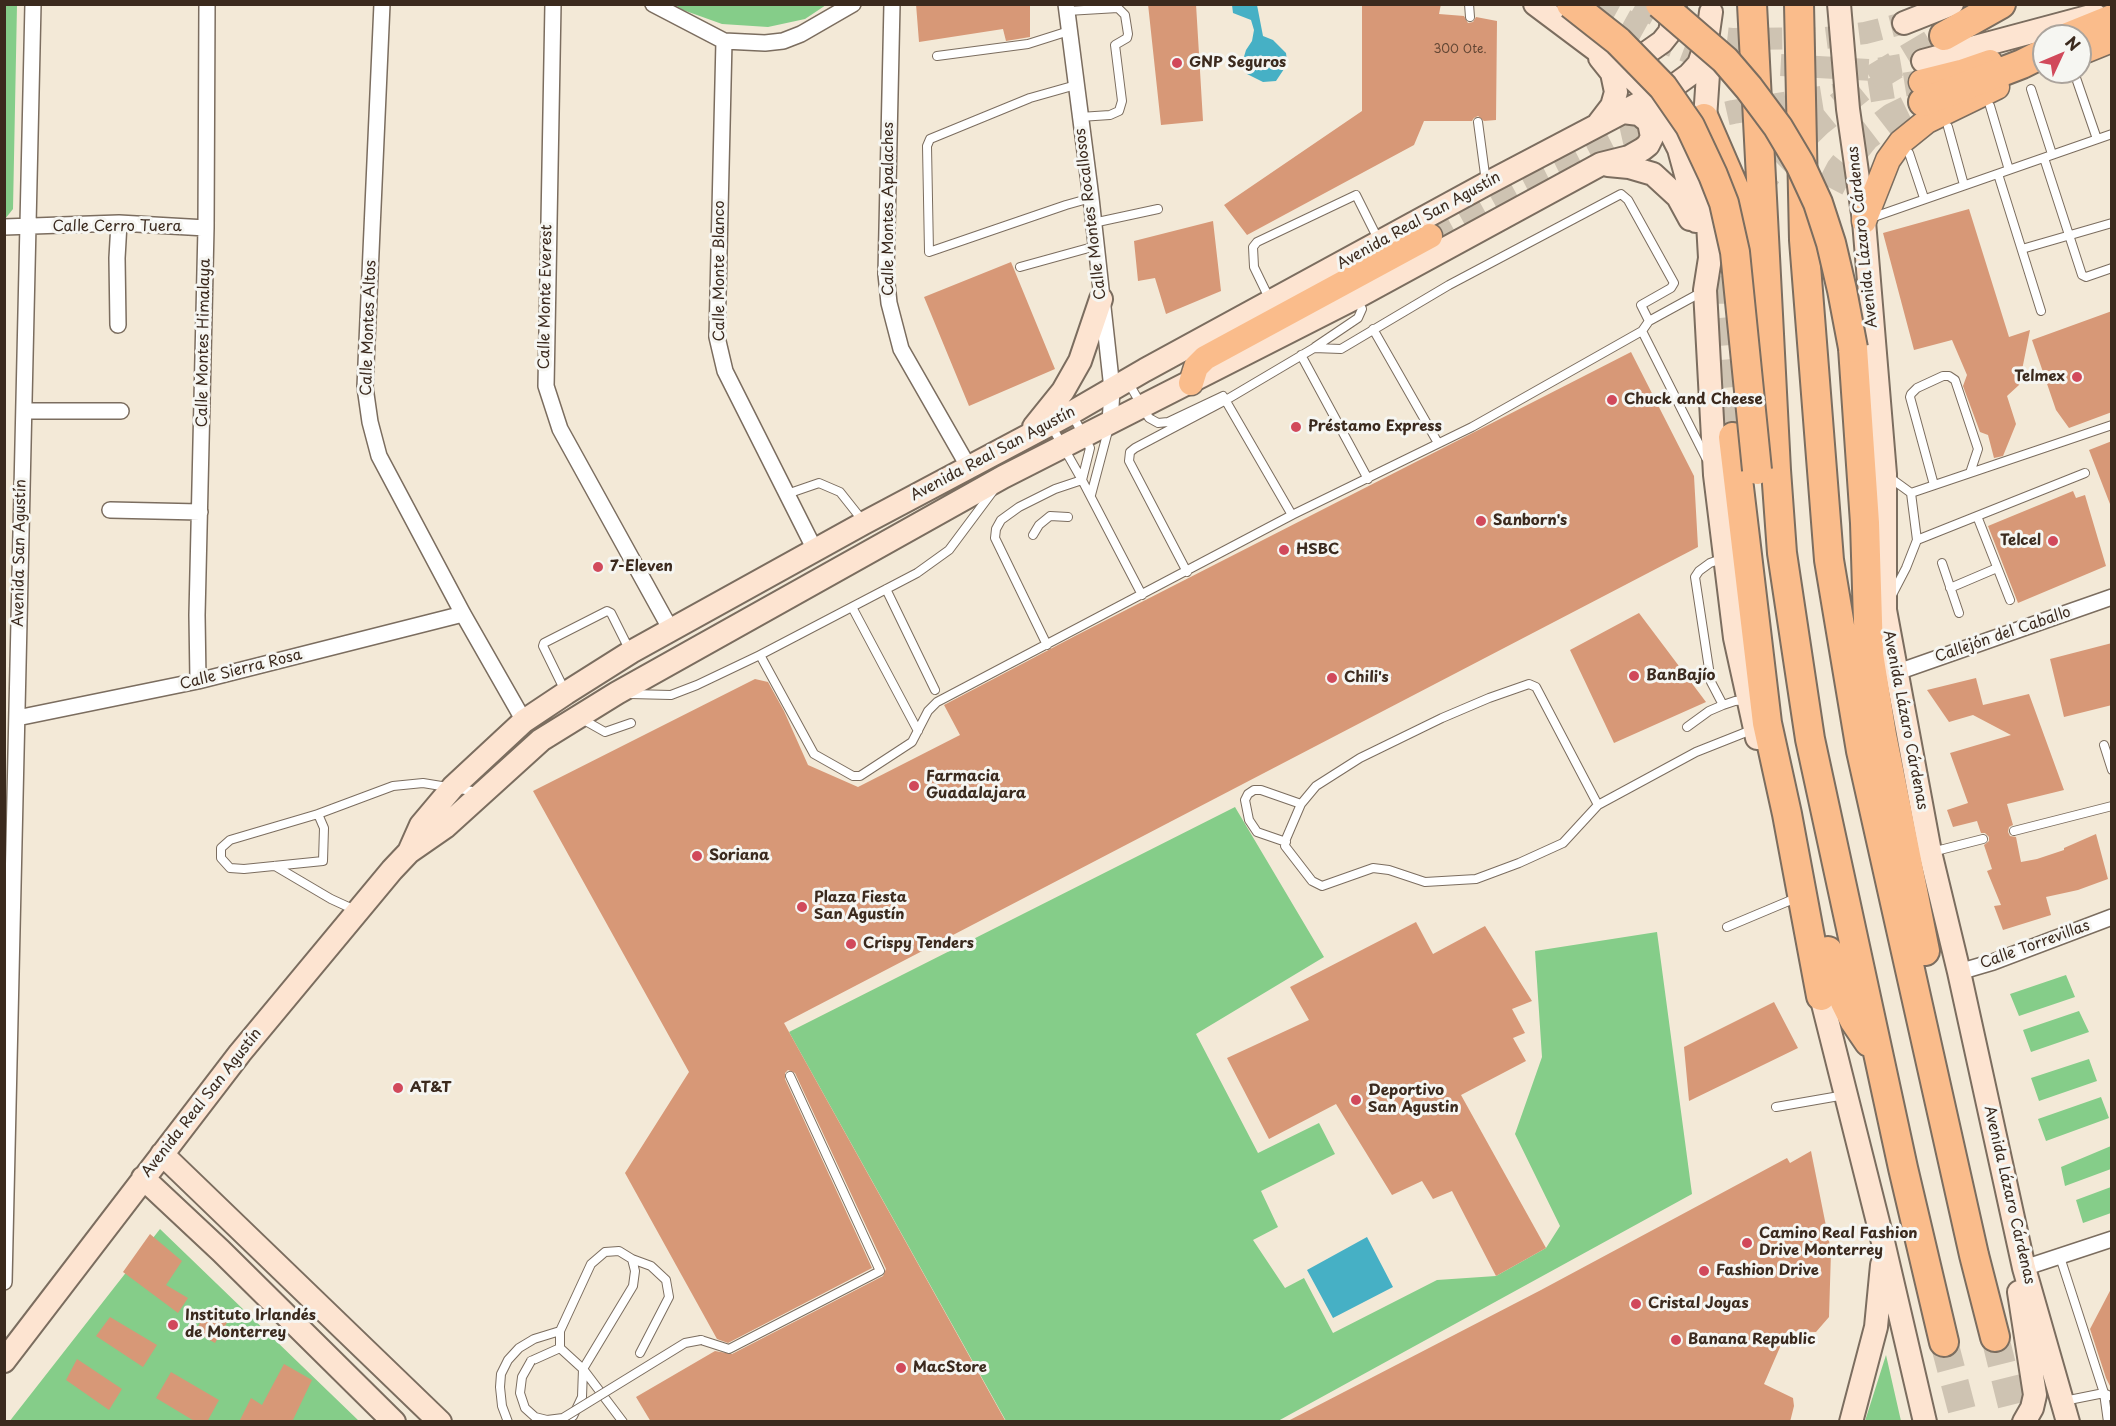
<!DOCTYPE html>
<meta charset="utf-8">
<style>
body{margin:0}
#map{position:relative;width:2116px;height:1426px;overflow:hidden;background:#f3e9d7;font-family:"Playpen Sans",sans-serif}
canvas{display:block}
.frame{position:absolute;inset:0;border:6px solid #3b2a1e;pointer-events:none}
.north{position:absolute;left:2032px;top:24px;width:60px;height:60px;box-sizing:border-box;background:#f6f6f2;border:2px solid #aba49d;border-radius:50%;rotate:46deg;font-size:16px;font-weight:700;line-height:24px;text-align:center;color:#3b2a1e}
.north::after{content:'';display:block;margin:auto;width:21px;height:27px;background:#d1495b;clip-path:polygon(50% 0,100% 100%,50% 72%,0 100%)}
</style>
<div id="map">
<canvas width="2116" height="1426"></canvas>
<div class="frame"></div>
<div class="north">N</div>
</div>
<script>
const ctx = document.querySelector('canvas').getContext('2d');
ctx.lineJoin = 'round';
function fillPath(path, color) { ctx.fillStyle = color; ctx.fill(path, 'evenodd'); }
const poly = rows => new Path2D(rows.map(r => 'M' + r).join(''));
function strokePath(path, color, width, dash) { ctx.strokeStyle = color; ctx.lineWidth = width; ctx.lineCap = dash ? 'butt' : 'round'; ctx.setLineDash(dash || []); ctx.stroke(path); }
function write(font, color, halo, rows, align = 'center') {
  ctx.font = font + ' "Playpen Sans",sans-serif'; ctx.lineWidth = 6; ctx.setLineDash([]); ctx.textBaseline = 'middle'; ctx.strokeStyle = halo; ctx.fillStyle = color; for (const [text, x, y, turn = 0] of rows) {
    ctx.save(); ctx.translate(x, y); ctx.rotate((+turn || 0) * Math.PI / 180); ctx.textAlign = isNaN(turn) ? turn : align; if (halo) ctx.strokeText(text, 0, 0); ctx.fillText(text, 0, 0); ctx.restore();
  }
}
const green = poly([
 [5,4,17,5,13,209,5,219],
 [675,5,826,5,805,19,768,27,722,24,683,10],
 [1235,807,1324,957,1196,1034,1258,1153,1319,1123,1335,1154,1261,1191,1278,1227,1253,1240,1285,1288,1304,1278,1333,1333,1437,1280,1496,1276,1546,1248,1560,1226,1515,1134,1542,1057,1535,951,1657,932,1692,1194,1278,1421,1006,1421,789,1032],
 [2066,975,2075,997,2019,1016,2010,994],
 [2079,1011,2089,1032,2031,1052,2023,1030],
 [2089,1059,2097,1081,2039,1101,2031,1078],
 [2101,1097,2109,1118,2046,1141,2038,1119],
 [2111,1146,2111,1169,2065,1186,2061,1167],
 [2111,1187,2111,1213,2083,1223,2076,1200],
 [160,1229,359,1421,9,1422],
 [1886,1355,1901,1421,1865,1421]
]);
const water = poly([
 [1232,5,1257,5,1263,36,1273,40,1286,53,1287,61,1284,69,1276,81,1263,82,1247,74,1243,60,1246,50,1252,41,1254,30,1251,20,1233,13],
 [1367,1237,1393,1287,1333,1318,1307,1270]
]);
const building = poly([
 [916,4,1030,4,1030,37,1006,41,1003,29,919,42],
 [1148,4,1196,4,1203,121,1161,125],
 [1362,4,1441,4,1439,14,1464,16,1468,23,1473,22,1476,17,1497,21,1496,120,1484,121,1478,116,1474,118,1472,121,1424,121,1414,145,1247,235,1224,205,1362,111],
 [1969,209,2009,337,2030,330,2019,385,2007,396,2016,424,2003,456,1994,458,1988,435,1980,432,1963,386,1967,375,1952,340,1914,350,1883,233],
 [1213,221,1221,291,1166,314,1155,278,1138,281,1134,241],
 [1011,262,1055,369,969,406,924,297],
 [2112,311,2112,412,2069,428,2056,410,2032,340],
 [1631,352,1694,476,1698,547,784,1023,1006,1422,651,1422,636,1397,715,1351,732,1354,883,1276,886,1269,795,1073,788,1070,785,1073,785,1079,872,1268,728,1343,717,1339,625,1173,689,1072,533,791,755,679,768,682,784,711,808,765,858,787,960,735,944,705,1075,636],
 [2112,441,2112,504,2110,504,2089,450],
 [2073,491,2076,498,2085,495,2106,566,2018,603,1988,526],
 [1639,613,1706,702,1614,743,1570,650],
 [2112,643,2112,705,2064,717,2050,659],
 [1976,678,1983,705,2029,694,2064,790,2007,804,2013,825,2009,827,2008,832,2010,836,2016,837,2021,862,2037,859,2064,850,2064,848,2096,834,2108,879,2078,890,2046,897,2051,915,2003,930,1994,906,2001,905,1987,871,1992,869,1984,845,1989,841,1989,837,1985,833,1981,833,1977,821,1953,827,1947,810,1968,803,1950,753,2011,735,1973,715,1949,722,1927,690],
 [1416,922,1433,954,1485,926,1532,1001,1512,1009,1525,1033,1513,1038,1526,1061,1461,1095,1546,1248,1496,1276,1452,1191,1433,1199,1422,1181,1392,1195,1336,1104,1269,1139,1227,1058,1309,1020,1290,987],
 [1774,1002,1798,1048,1689,1101,1684,1047],
 [1811,1151,1831,1251,1829,1317,1816,1332,1787,1331,1764,1384,1793,1398,1794,1406,1790,1422,1286,1422,1541,1290,1787,1158,1790,1163],
 [150,1234,182,1261,166,1285,188,1298,178,1313,123,1272],
 [2112,1287,2112,1390,2106,1378,2090,1329],
 [207,1310,228,1321,215,1343,195,1332],
 [110,1317,157,1345,143,1367,96,1336],
 [77,1359,122,1389,109,1410,66,1380],
 [284,1364,312,1380,292,1422,239,1422,251,1398,262,1405],
 [171,1372,219,1400,207,1422,196,1422,156,1398]
]);
const secondaryTunnel = poly([
 [1596,4,1672,46,1701,57,1746,63,1871,70,1923,61],
 [1636,4,1680,29,1706,36,1732,39,1826,38,1865,33,1904,23]
]);
const primaryTunnel = poly([
 [1430,236,1523,185,1613,139,1733,112,1921,82]
]);
const highwayTunnel = poly([
 [1830,188,1840,169,1866,137,1892,117,1923,102],
 [1751,196,1774,166,1818,123,1871,80,1944,36],
 [1732,235,1724,262,1722,279,1722,315,1733,437],
 [1995,1337,2016,1422],
 [1944,1342,1965,1422]
]);
const lane = poly([
 [1469,4,1470,17],
 [1067,11,1118,8,1125,15,1128,34,1127,38,1115,45,1122,101,1119,111,1110,115,1080,117],
 [937,56,1028,44,1069,31],
 [2075,75,2097,139],
 [1076,85,1030,98,930,139,927,146,929,252,1066,205,1091,198],
 [2031,89,2052,154],
 [1990,106,2009,170],
 [1478,122,1486,182],
 [1948,127,1964,185],
 [1909,153,1924,198],
 [2044,158,2082,275,2086,277,2112,268],
 [1998,174,2041,311],
 [1871,218,2112,134],
 [1093,223,1158,209],
 [2022,249,2112,223],
 [1020,267,1096,246],
 [1269,298,1254,267,1253,247,1257,242,1356,195,1379,241],
 [1373,329,1438,443],
 [1642,331,1706,458],
 [1315,347,1358,318,1362,309,1357,300],
 [1301,355,1368,479],
 [1128,382,1149,418,1158,423,1168,422,1223,396,1292,515],
 [1073,416,1090,448,1082,480,1142,595],
 [1889,477,1911,493,1917,540,1906,568,1892,595],
 [1934,485,1910,397,1911,394,1917,388,1943,376,1949,376,1955,380,1978,449,1970,473],
 [1911,493,2112,425],
 [787,494,819,483,840,492,863,521],
 [1091,495,1109,427],
 [1977,516,2010,600],
 [1033,535,1039,525,1050,516,1068,517],
 [1917,540,2085,473],
 [1724,558,1710,563,1699,571,1695,577,1711,682,1723,705,1735,701,1746,700],
 [1942,563,1959,613],
 [1187,572,1129,461,1130,452,1135,448,1226,400,1314,348,1341,349,1449,285,1621,194,1628,200,1674,283,1671,288,1641,305,1649,321],
 [1950,588,1997,568],
 [886,589,935,690],
 [852,607,918,731],
 [1047,645,995,538,996,529,1001,520,1019,507,1055,489,1082,480,1052,427],
 [760,655,814,754,853,776,860,776,912,742,928,711,937,702,1292,515,1472,427,1642,331,1649,321,1702,292],
 [565,691,543,646,544,643,607,611,611,613,630,651],
 [630,694,671,695,697,685,760,655,917,573,949,550,993,491],
 [582,719,605,732,631,723],
 [1687,727,1709,711,1723,705],
 [2104,745,2112,770],
 [1598,805,1536,687,1529,684,1489,698,1442,718,1360,758,1316,786,1301,804,1286,839,1285,846,1312,881,1322,886,1373,868,1389,870,1425,882,1476,879,1519,863,1563,843,1598,805,1696,752,1754,729],
 [318,814,324,828,323,861,244,869,230,868,221,858,221,848,230,840,318,814,393,786,423,783,478,792],
 [2014,831,2112,806],
 [1286,842,1257,832,1249,820,1245,800,1248,794,1254,790,1261,790,1301,804],
 [1932,852,1983,839],
 [275,866,331,899,355,910],
 [1727,927,1796,898],
 [1776,1107,1845,1095],
 [2060,1257,2104,1393,2108,1422],
 [632,1259,651,1266,666,1280,669,1297,640,1353],
 [701,1340,729,1349,880,1271,790,1076],
 [560,1348,583,1369,623,1422],
 [531,1361,560,1348,560,1331,591,1264,605,1252,619,1251,632,1259,635,1271,633,1286,583,1369,582,1397,573,1416,565,1422],
 [2064,1401,2104,1393,2112,1397],
 [508,1422,502,1406,500,1387,501,1374,508,1360,519,1348,534,1339,560,1331]
]);
const street = poly([
 [382,4,365,387,370,422,379,456,463,614,524,721],
 [553,4,546,386,560,429,671,630],
 [653,4,724,41,765,43,783,41,801,34,853,4],
 [892,4,886,274,889,303,901,349,968,466],
 [1066,4,1091,198,1112,389,1110,424],
 [724,41,717,337,725,371,815,550],
 [4,227,119,223,206,228],
 [118,325,117,258,119,223],
 [24,411,121,411],
 [110,510,200,512],
 [1895,673,2112,597],
 [198,681,197,615,206,228,207,4],
 [17,718,198,681,463,614],
 [1959,972,1993,962,2112,917],
 [2024,1268,2112,1239],
 [4,1282,33,4]
]);
const secondary = poly([
 [1535,4,1627,73,1653,98,1679,149,1693,200,1696,221],
 [1839,4,1848,109,1864,221,1885,474,1885,610,1930,852,1959,972,2024,1268,2068,1422],
 [1904,23,1952,4],
 [1619,55,1634,57,1645,54,1662,42,1670,32,1675,4],
 [1923,61,2095,15],
 [1599,123,1612,106,1616,92,1612,73,1600,58],
 [1704,134,1710,44],
 [1608,165,1629,167,1653,174,1678,197,1690,219],
 [1705,170,1710,258,1705,290,1715,475,1735,638,1757,738],
 [1034,427,1063,391,1080,361,1101,299],
 [409,852,421,825,453,787,524,721,566,693,631,652,864,523,1071,413,1145,370,1486,184,1678,83,1689,75,1699,64,1707,40,1711,12],
 [1817,980,1884,1246,1925,1422],
 [162,1154,440,1422],
 [143,1178,221,1251,394,1422],
 [2019,1292,2035,1395,2032,1408,2024,1422],
 [4,1361,240,1053,392,870,409,852,445,827,541,740,617,693,1003,477,1355,298,1601,164,1629,157,1643,149,1648,145,1652,137,1649,122,1639,114,1623,112],
 [1851,1422,1876,1327,1882,1265]
]);
const primary = poly([
 [2065,36,2112,17],
 [2080,53,2112,40],
 [1921,82,1961,72,1990,62],
 [1864,221,1888,160,1901,142,1927,121,1997,87],
 [1191,383,1196,367,1205,358,1430,236]
]);
const highway = poly([
 [1752,4,1776,470,1782,553,1810,739,1903,1168,1944,1342],
 [1799,4,1804,240,1829,560,1861,751,1974,1255,1995,1337],
 [1944,36,2001,4],
 [1923,102,2022,64,2044,53],
 [1704,118,1758,243],
 [1853,348,1865,523,1869,654,1882,735,1925,951],
 [1733,437,1767,723,1787,814,1821,996],
 [1828,951,1845,1002,1854,1020,1869,1042]
]);
const laneBridge = poly([
 [531,1361,522,1377,520,1393,525,1408,535,1417,547,1420,563,1418,685,1343,701,1340]
]);
const highwayBridge = poly([
 [1571,4,1618,41,1663,87,1690,126,1713,175,1724,203,1735,252,1757,470],
 [1660,4,1725,60,1749,88,1778,127,1800,164,1818,203,1831,243,1842,290,1853,348]
]);
const markers = [
 [1177,63,6,"#d1495b"],
 [2077,377,6,"#d1495b"],
 [1612,400,6,"#d1495b"],
 [1296,427,6,"#d1495b"],
 [1481,521,6,"#d1495b"],
 [2053,541,6,"#d1495b"],
 [1284,550,6,"#d1495b"],
 [598,567,6,"#d1495b"],
 [1634,676,6,"#d1495b"],
 [1332,678,6,"#d1495b"],
 [914,786,6,"#d1495b"],
 [697,856,6,"#d1495b"],
 [802,907,6,"#d1495b"],
 [851,944,6,"#d1495b"],
 [398,1088,6,"#d1495b"],
 [1356,1100,6,"#d1495b"],
 [1747,1243,6,"#d1495b"],
 [1704,1271,6,"#d1495b"],
 [1636,1304,6,"#d1495b"],
 [173,1325,6,"#d1495b"],
 [1676,1340,6,"#d1495b"],
 [901,1368,6,"#d1495b"]
];
const numberNames = [
 ["300 Ote.",1460,50]
];
const poiNames = [
 ["GNP Seguros",1189,63],
 ["Telmex",2065,377,"right"],
 ["Chuck and Cheese",1624,400],
 ["Préstamo Express",1308,427],
 ["Sanborn's",1493,521],
 ["Telcel",2041,541,"right"],
 ["HSBC",1296,550],
 ["7-Eleven",610,567],
 ["BanBajío",1646,676],
 ["Chili's",1344,678],
 ["Farmacia",926,777],
 ["Guadalajara",926,794],
 ["Soriana",709,856],
 ["Plaza Fiesta",814,898],
 ["San Agustín",814,915],
 ["Crispy Tenders",863,944],
 ["AT&T",410,1088],
 ["Deportivo",1368,1091],
 ["San Agustin",1368,1108],
 ["Camino Real Fashion",1759,1234],
 ["Drive Monterrey",1759,1251],
 ["Fashion Drive",1716,1271],
 ["Cristal Joyas",1648,1304],
 ["Instituto Irlandés",185,1316],
 ["de Monterrey",185,1333],
 ["Banana Republic",1688,1340],
 ["MacStore",913,1368]
];
const streetNames = [
 ["Calle Montes Apalaches",889,209,-90],
 ["Calle Montes Rocallosos",1091,214,-97],
 ["Avenida Real San Agustín",1419,221,-29],
 ["Calle Cerro Tuera",117,227],
 ["Avenida Lázaro Cárdenas",1863,237,-96],
 ["Calle Monte Blanco",720,271,-90],
 ["Calle Monte Everest",546,297,-89],
 ["Calle Montes Altos",369,328,-88],
 ["Calle Montes Himalaya",204,343,-89],
 ["Avenida Real San Agustín",993,454,-28],
 ["Avenida San Agustín",20,553,-89],
 ["Callejón del Caballo",2003,635,-19],
 ["Calle Sierra Rosa",241,670,-14],
 ["Avenida Lázaro Cárdenas",1905,720,79],
 ["Calle Torrevillas",2035,945,-20],
 ["Avenida Real San Agustín",202,1103,-52],
 ["Avenida Lázaro Cárdenas",2009,1195,77]
];
fillPath(green, '#85cd89');
fillPath(water, '#46b0c5');
fillPath(building, '#d79877');
strokePath(secondaryTunnel, '#cec3b2', 22, [22, 11]);
strokePath(primaryTunnel, '#cec3b2', 24, [24, 12]);
strokePath(highwayTunnel, '#cec3b2', 28, [28, 14]);
strokePath(lane, '#7b6d5f', 10);
strokePath(street, '#7b6d5f', 18);
strokePath(secondary, '#7b6d5f', 26);
strokePath(primary, '#7b6d5f', 27);
strokePath(highway, '#7b6d5f', 32);
strokePath(lane, '#fff', 8);
strokePath(street, '#fff', 15);
strokePath(secondary, '#fde4d1', 22);
strokePath(primary, '#fabc8b', 24);
strokePath(highway, '#fabc8b', 28);
strokePath(laneBridge, '#7b6d5f', 10, []);
strokePath(highwayBridge, '#7b6d5f', 32, []);
strokePath(laneBridge, '#fff', 8);
strokePath(highwayBridge, '#fabc8b', 28);
for (const [x, y, r, color] of markers) { const dot = new Path2D(); dot.arc(x, y, r, 0, 2 * Math.PI); ctx.fillStyle = color; ctx.fill(dot); strokePath(dot, '#f6f6f2', 2); }
write('12px', '#624634', null, numberNames);
write('bold 15px', '#3b2a1e', '#f6f6f2', poiNames, 'left');
write('15px', '#3b2a1e', '#f6f6f2', streetNames);
</script>
